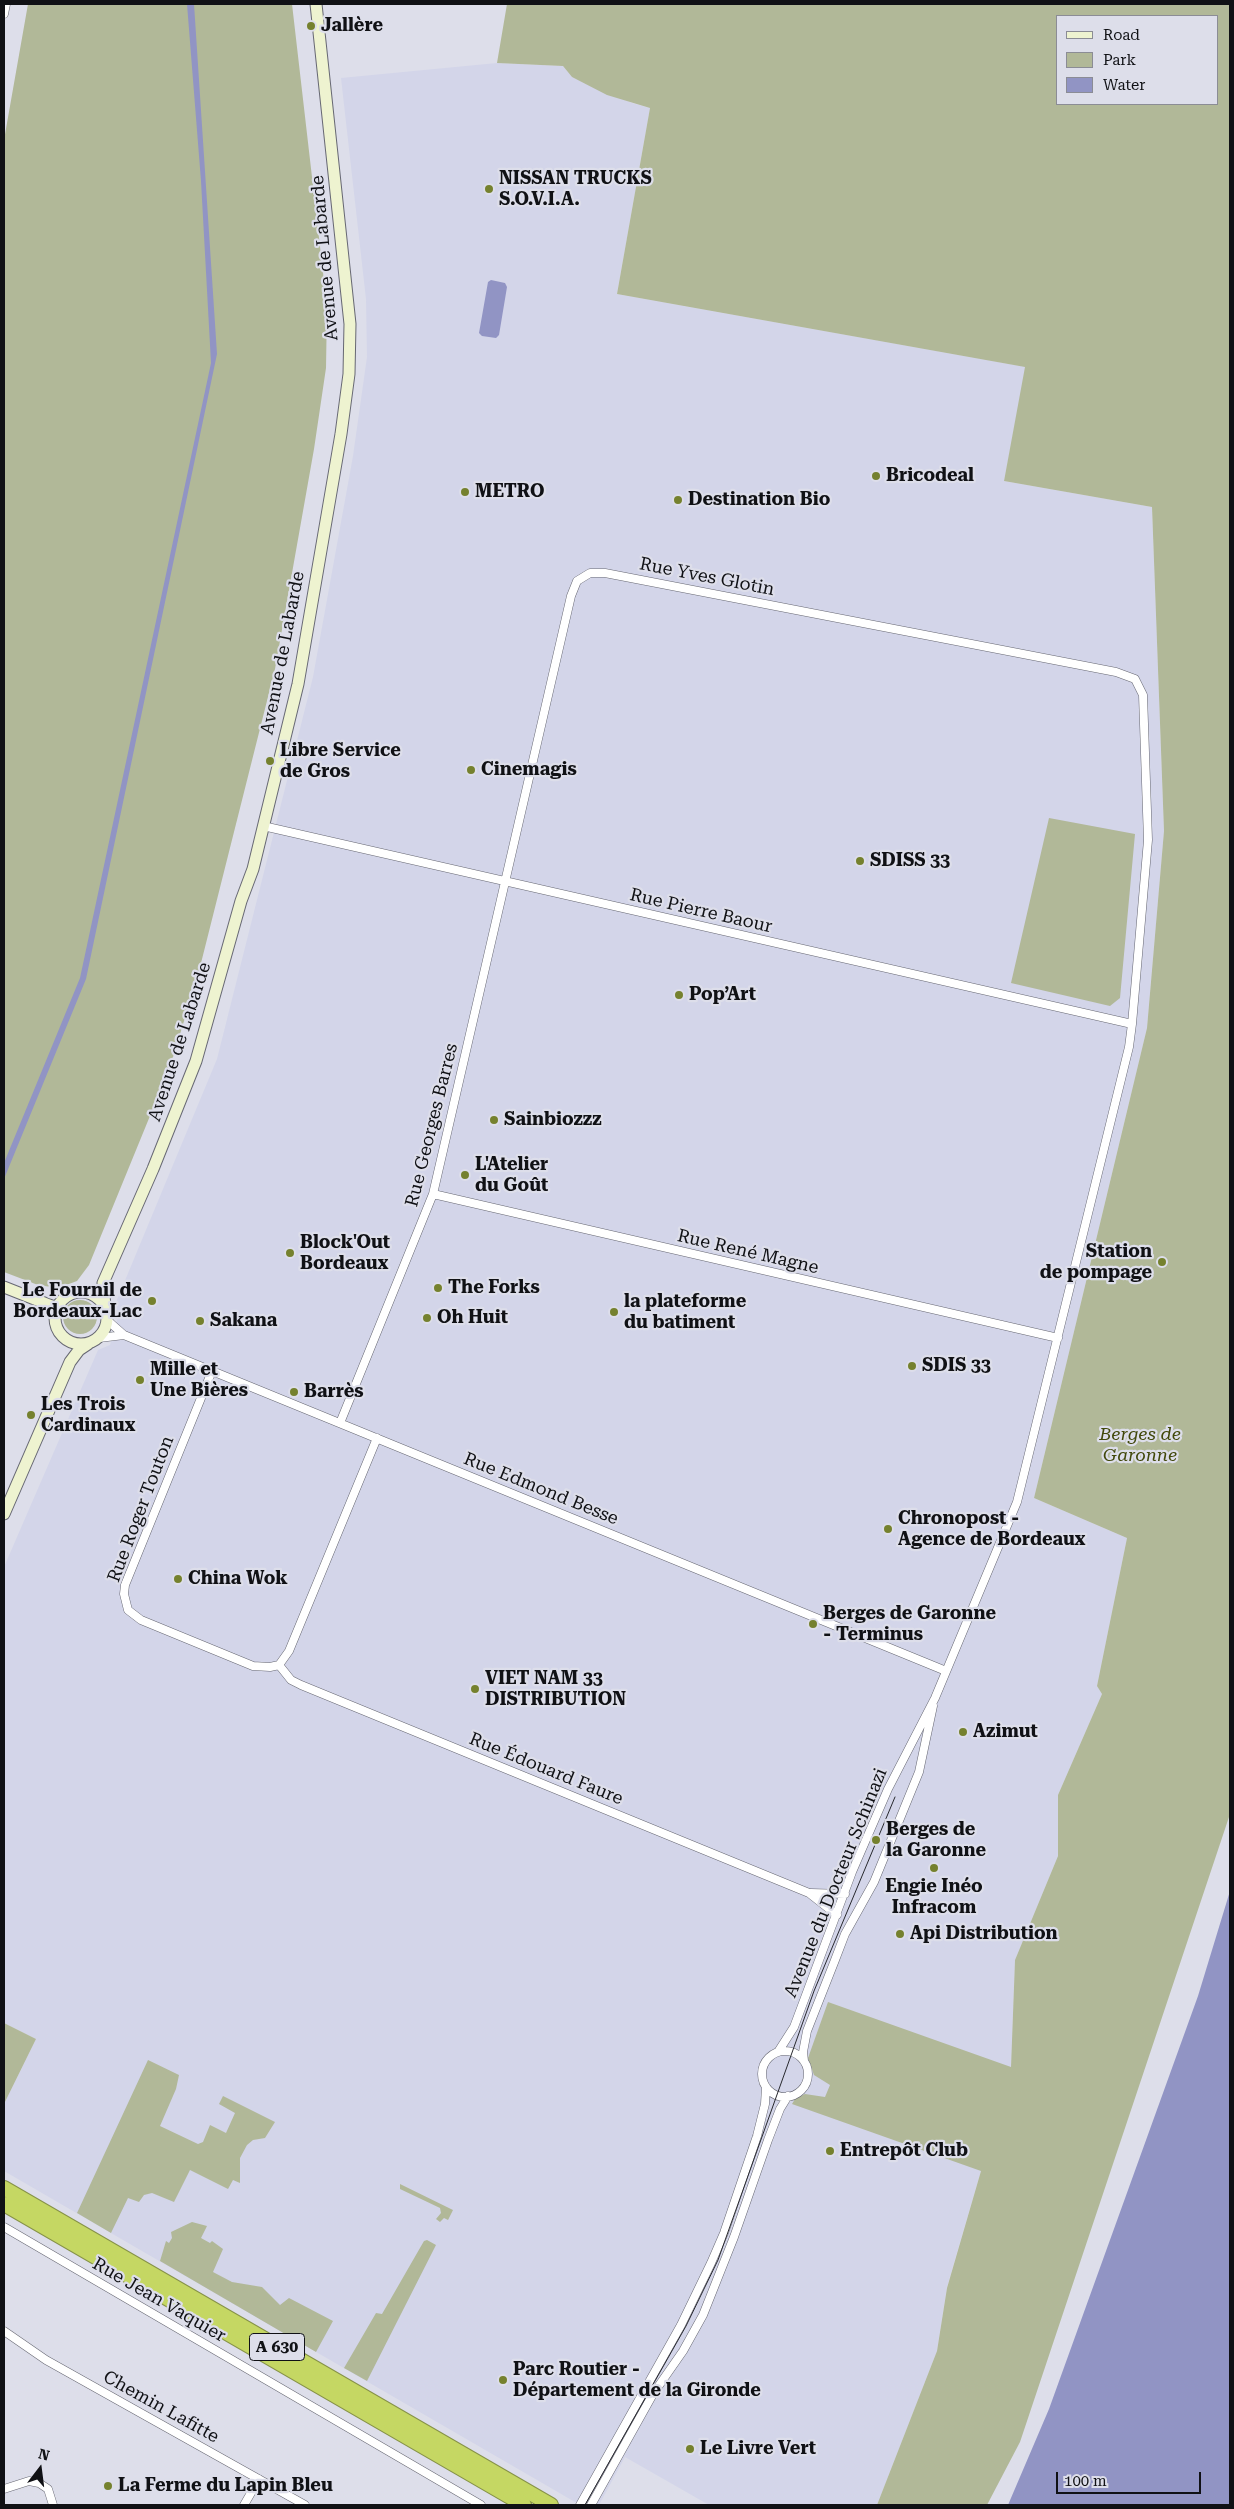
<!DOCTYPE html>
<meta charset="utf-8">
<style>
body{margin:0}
#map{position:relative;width:1234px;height:2509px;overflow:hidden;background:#dddeea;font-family:"Roboto Serif",serif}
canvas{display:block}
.frame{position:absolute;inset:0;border:5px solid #101115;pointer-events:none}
.legend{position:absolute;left:1056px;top:15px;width:162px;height:90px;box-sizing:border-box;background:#dddeea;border:1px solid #8b8c95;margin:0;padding:6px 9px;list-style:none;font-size:15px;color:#101115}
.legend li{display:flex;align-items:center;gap:10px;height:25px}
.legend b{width:25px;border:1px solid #8b8c95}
.north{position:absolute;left:15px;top:2444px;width:50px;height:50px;-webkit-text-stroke:4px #dddeea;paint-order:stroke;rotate:15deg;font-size:14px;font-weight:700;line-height:20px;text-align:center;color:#101115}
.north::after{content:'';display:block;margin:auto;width:18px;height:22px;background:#101115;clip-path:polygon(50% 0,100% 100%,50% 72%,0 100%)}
.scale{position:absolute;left:1056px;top:2472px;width:145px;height:22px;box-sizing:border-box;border:2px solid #101115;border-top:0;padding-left:6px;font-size:15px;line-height:18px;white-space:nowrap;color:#101115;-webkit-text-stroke:4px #dddeea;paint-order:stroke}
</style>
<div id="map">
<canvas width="1234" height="2509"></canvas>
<div class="frame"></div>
<ul class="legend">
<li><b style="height:6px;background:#eef3d0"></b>Road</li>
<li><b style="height:14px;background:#b1b898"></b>Park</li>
<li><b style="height:14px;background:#9194c4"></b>Water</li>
</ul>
<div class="north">N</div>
<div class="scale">100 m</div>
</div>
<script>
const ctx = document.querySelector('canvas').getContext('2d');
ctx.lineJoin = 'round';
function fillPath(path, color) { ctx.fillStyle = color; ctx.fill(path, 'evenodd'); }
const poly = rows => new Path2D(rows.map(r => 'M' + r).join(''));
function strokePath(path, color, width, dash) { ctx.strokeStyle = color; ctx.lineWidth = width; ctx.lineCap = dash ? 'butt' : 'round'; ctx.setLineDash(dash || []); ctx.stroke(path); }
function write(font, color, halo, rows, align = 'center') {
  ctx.font = font + ' "Roboto Serif",serif'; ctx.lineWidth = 4.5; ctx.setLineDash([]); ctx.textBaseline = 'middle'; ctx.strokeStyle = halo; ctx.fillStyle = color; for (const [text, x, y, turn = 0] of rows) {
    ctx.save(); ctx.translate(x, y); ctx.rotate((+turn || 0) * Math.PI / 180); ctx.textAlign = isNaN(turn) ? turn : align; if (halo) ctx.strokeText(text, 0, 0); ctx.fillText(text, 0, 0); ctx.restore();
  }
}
const built = poly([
 [497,63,563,66,572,77,632,103,650,108,617,294,1026,367,1004,481,1152,507,1164,831,1147,1028,1034,1498,1127,1538,1097,1686,1102,1694,1058,1795,1058,1856,1015,1960,1011,2068,947,2287,937,2351,877,2505,709,2505,625,2457,599,2505,575,2502,4,2171,4,2104,36,2039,4,2023,4,1567,98,1350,110,1345,118,1317,114,1307,217,1059,313,677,353,456,367,357,366,299,341,78]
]);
const green = poly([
 [28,4,292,4,327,307,326,368,314,449,275,669,198,975,170,1067,89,1265,77,1281,58,1288,38,1285,4,1272,4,140],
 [507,4,1230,4,1230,1814,1020,2442,987,2505,877,2505,937,2351,947,2288,981,2171,792,2104,795,2099,805,2094,825,2097,830,2085,814,2075,808,2058,828,2002,1011,2067,1015,1960,1058,1856,1058,1795,1102,1694,1097,1686,1127,1538,1034,1498,1147,1028,1164,831,1152,507,1004,481,1025,367,617,294,650,108,607,95,572,77,563,66,497,63],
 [1058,16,1218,16,1218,104,1058,104],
 [1049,818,1135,834,1120,998,1110,1006,1011,983],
 '63 1317a17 17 0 1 1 34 0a17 17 0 1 1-34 0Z',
 [4,2023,36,2039,4,2104],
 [148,2060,179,2075,176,2089,160,2126,198,2144,203,2142,210,2125,226,2133,235,2113,219,2104,223,2096,275,2122,265,2138,253,2140,247,2145,240,2158,240,2183,233,2180,228,2189,190,2170,174,2202,152,2193,144,2195,139,2202,128,2198,111,2233,77,2213],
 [400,2184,453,2210,448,2220,444,2218,440,2222,436,2219,441,2213,440,2208,400,2189],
 [192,2222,207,2226,201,2238,210,2243,212,2241,223,2249,213,2272,232,2282,262,2287,280,2305,289,2298,333,2321,316,2352,160,2261,166,2241,169,2243,172,2238,171,2232],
 [427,2240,436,2245,367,2381,344,2368,376,2313,382,2314,424,2241]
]);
const water = poly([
 [187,4,194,4,217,354,86,979,4,1179,4,1163,80,978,211,363,201,181],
 [491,280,505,283,507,287,499,335,496,338,482,336,479,333,488,282],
 [1230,1891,1230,2505,1008,2505,1049,2409,1198,1996]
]);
const minor = poly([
 [4,14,6,4],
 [263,826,1132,1024],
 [433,1194,1058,1338],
 [107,1320,124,1335,946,1671],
 [99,1338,124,1335],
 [212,1371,125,1585,124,1594,128,1610,141,1620,253,1666,270,1667,279,1665,289,1651,377,1438],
 [340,1423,433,1194,571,596,577,581,590,573,605,573,1116,672,1135,679,1143,695,1148,840,1132,1024,1129,1047,1017,1502,935,1698,888,1789,852,1872,794,2027,778,2052],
 [279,1665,291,1680,301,1685,809,1893,837,1915],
 [811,1893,845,1894],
 '762 2074a23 23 0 1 1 46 0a23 23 0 1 1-46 0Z',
 [804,2061,803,2052,807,2031,835,1960,845,1934,874,1882,919,1772,933,1706],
 [4,2227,481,2505],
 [4,2331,46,2360,305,2505],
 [4,2489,29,2481,39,2483,48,2489,53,2505],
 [244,2505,259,2479],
 [580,2505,681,2325,711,2263,724,2233,757,2136,765,2104,766,2087],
 [591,2505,653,2394,683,2351,703,2315,734,2237,768,2140,780,2109,788,2096]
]);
const secondary = poly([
 [4,1287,57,1308],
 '55 1318a26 26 0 1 1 52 0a26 26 0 1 1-52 0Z',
 [105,1307,103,1283,153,1169,196,1061,241,901,253,869,298,684,341,434,349,374,350,324,316,4],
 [4,1514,70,1362,79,1350,88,1344]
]);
const motorway = poly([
 [4,2188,551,2505],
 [4,2204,524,2505]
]);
const tram = poly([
 [585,2505,686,2326,718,2260,814,1991,895,1797]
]);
const markers = [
 [311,26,5,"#75812e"],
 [489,189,5,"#75812e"],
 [876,476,5,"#75812e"],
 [465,492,5,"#75812e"],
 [678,500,5,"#75812e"],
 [270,761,5,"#75812e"],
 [471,770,5,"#75812e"],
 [860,861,5,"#75812e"],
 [679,995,5,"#75812e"],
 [494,1120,5,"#75812e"],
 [465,1175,5,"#75812e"],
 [290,1253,5,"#75812e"],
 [1162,1262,5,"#75812e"],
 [438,1288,5,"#75812e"],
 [152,1301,5,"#75812e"],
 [614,1312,5,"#75812e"],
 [427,1318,5,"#75812e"],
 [200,1321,5,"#75812e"],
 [912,1366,5,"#75812e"],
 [140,1380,5,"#75812e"],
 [294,1392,5,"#75812e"],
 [31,1415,5,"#75812e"],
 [888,1529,5,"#75812e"],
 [178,1579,5,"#75812e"],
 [813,1624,5,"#75812e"],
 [475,1689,5,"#75812e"],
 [963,1732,5,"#75812e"],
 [876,1840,5,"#75812e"],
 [934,1868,5,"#75812e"],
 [900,1934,5,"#75812e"],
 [830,2151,5,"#75812e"],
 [503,2380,5,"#75812e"],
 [690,2449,5,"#75812e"],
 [108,2486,5,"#75812e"]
];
const shields = [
 [277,2347,55]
];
const shieldNames = [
 ["A 630",277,2347]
];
const poiNames = [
 ["Jallère",321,26],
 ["NISSAN TRUCKS",499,179],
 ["S.O.V.I.A.",499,200],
 ["Bricodeal",886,476],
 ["METRO",475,492],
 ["Destination Bio",688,500],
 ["Libre Service",280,751],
 ["de Gros",280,772],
 ["Cinemagis",481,770],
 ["SDISS 33",870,861],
 ["Pop’Art",689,995],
 ["Sainbiozzz",504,1120],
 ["L'Atelier",475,1165],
 ["du Goût",475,1186],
 ["Block'Out",300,1243],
 ["Bordeaux",300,1264],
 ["Station",1152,1252,"right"],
 ["de pompage",1152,1273,"right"],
 ["The Forks",448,1288],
 ["Le Fournil de",142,1291,"right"],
 ["Bordeaux-Lac",142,1312,"right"],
 ["la plateforme",624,1302],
 ["du batiment",624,1323],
 ["Oh Huit",437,1318],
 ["Sakana",210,1321],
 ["SDIS 33",922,1366],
 ["Mille et",150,1370],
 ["Une Bières",150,1391],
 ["Barrès",304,1392],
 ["Les Trois",41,1405],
 ["Cardinaux",41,1426],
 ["Chronopost -",898,1519],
 ["Agence de Bordeaux",898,1540],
 ["China Wok",188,1579],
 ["Berges de Garonne",823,1614],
 ["- Terminus",823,1635],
 ["VIET NAM 33",485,1679],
 ["DISTRIBUTION",485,1700],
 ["Azimut",973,1732],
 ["Berges de",886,1830],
 ["la Garonne",886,1851],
 ["Engie Inéo",934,1887,"center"],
 ["Infracom",934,1908,"center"],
 ["Api Distribution",910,1934],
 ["Entrepôt Club",840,2151],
 ["Parc Routier -",513,2370],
 ["Département de la Gironde",513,2391],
 ["Le Livre Vert",700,2449],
 ["La Ferme du Lapin Bleu",118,2486]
];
const streetNames = [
 ["Avenue de Labarde",325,258,-95],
 ["Rue Yves Glotin",707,577,11],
 ["Avenue de Labarde",283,653,-79],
 ["Rue Pierre Baour",701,911,13],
 ["Avenue de Labarde",180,1042,-72],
 ["Rue Georges Barres",432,1125,-76],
 ["Rue René Magne",748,1252,13],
 ["Rue Edmond Besse",541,1489,22],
 ["Rue Roger Touton",141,1509,-69],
 ["Rue Édouard Faure",546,1769,22],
 ["Avenue du Docteur Schinazi",836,1883,-68],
 ["Rue Jean Vaquier",159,2300,30],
 ["Chemin Lafitte",161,2407,29]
];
const parkNames = [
 ["Berges de",1140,1435],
 ["Garonne",1140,1456]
];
fillPath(built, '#d3d5e9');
fillPath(green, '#b1b898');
fillPath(water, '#9194c4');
strokePath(minor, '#676873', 9);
strokePath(secondary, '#676873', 13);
strokePath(motorway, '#869248', 16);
strokePath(minor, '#fff', 8);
strokePath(secondary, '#eef3d0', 11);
strokePath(motorway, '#c5d763', 14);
strokePath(tram, '#28292e', 1);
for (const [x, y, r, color] of markers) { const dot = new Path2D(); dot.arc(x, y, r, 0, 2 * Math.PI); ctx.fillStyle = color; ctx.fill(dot); strokePath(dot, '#dddeea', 2); }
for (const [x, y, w] of shields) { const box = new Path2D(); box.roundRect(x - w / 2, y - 13.5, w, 27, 4); ctx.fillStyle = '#dddeea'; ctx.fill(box); strokePath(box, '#101115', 1); }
write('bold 16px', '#101115', null, shieldNames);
write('bold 18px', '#101115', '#dddeea', poiNames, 'left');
write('18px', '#101115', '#dddeea', streetNames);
write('italic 18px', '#41480a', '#dddeea', parkNames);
</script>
